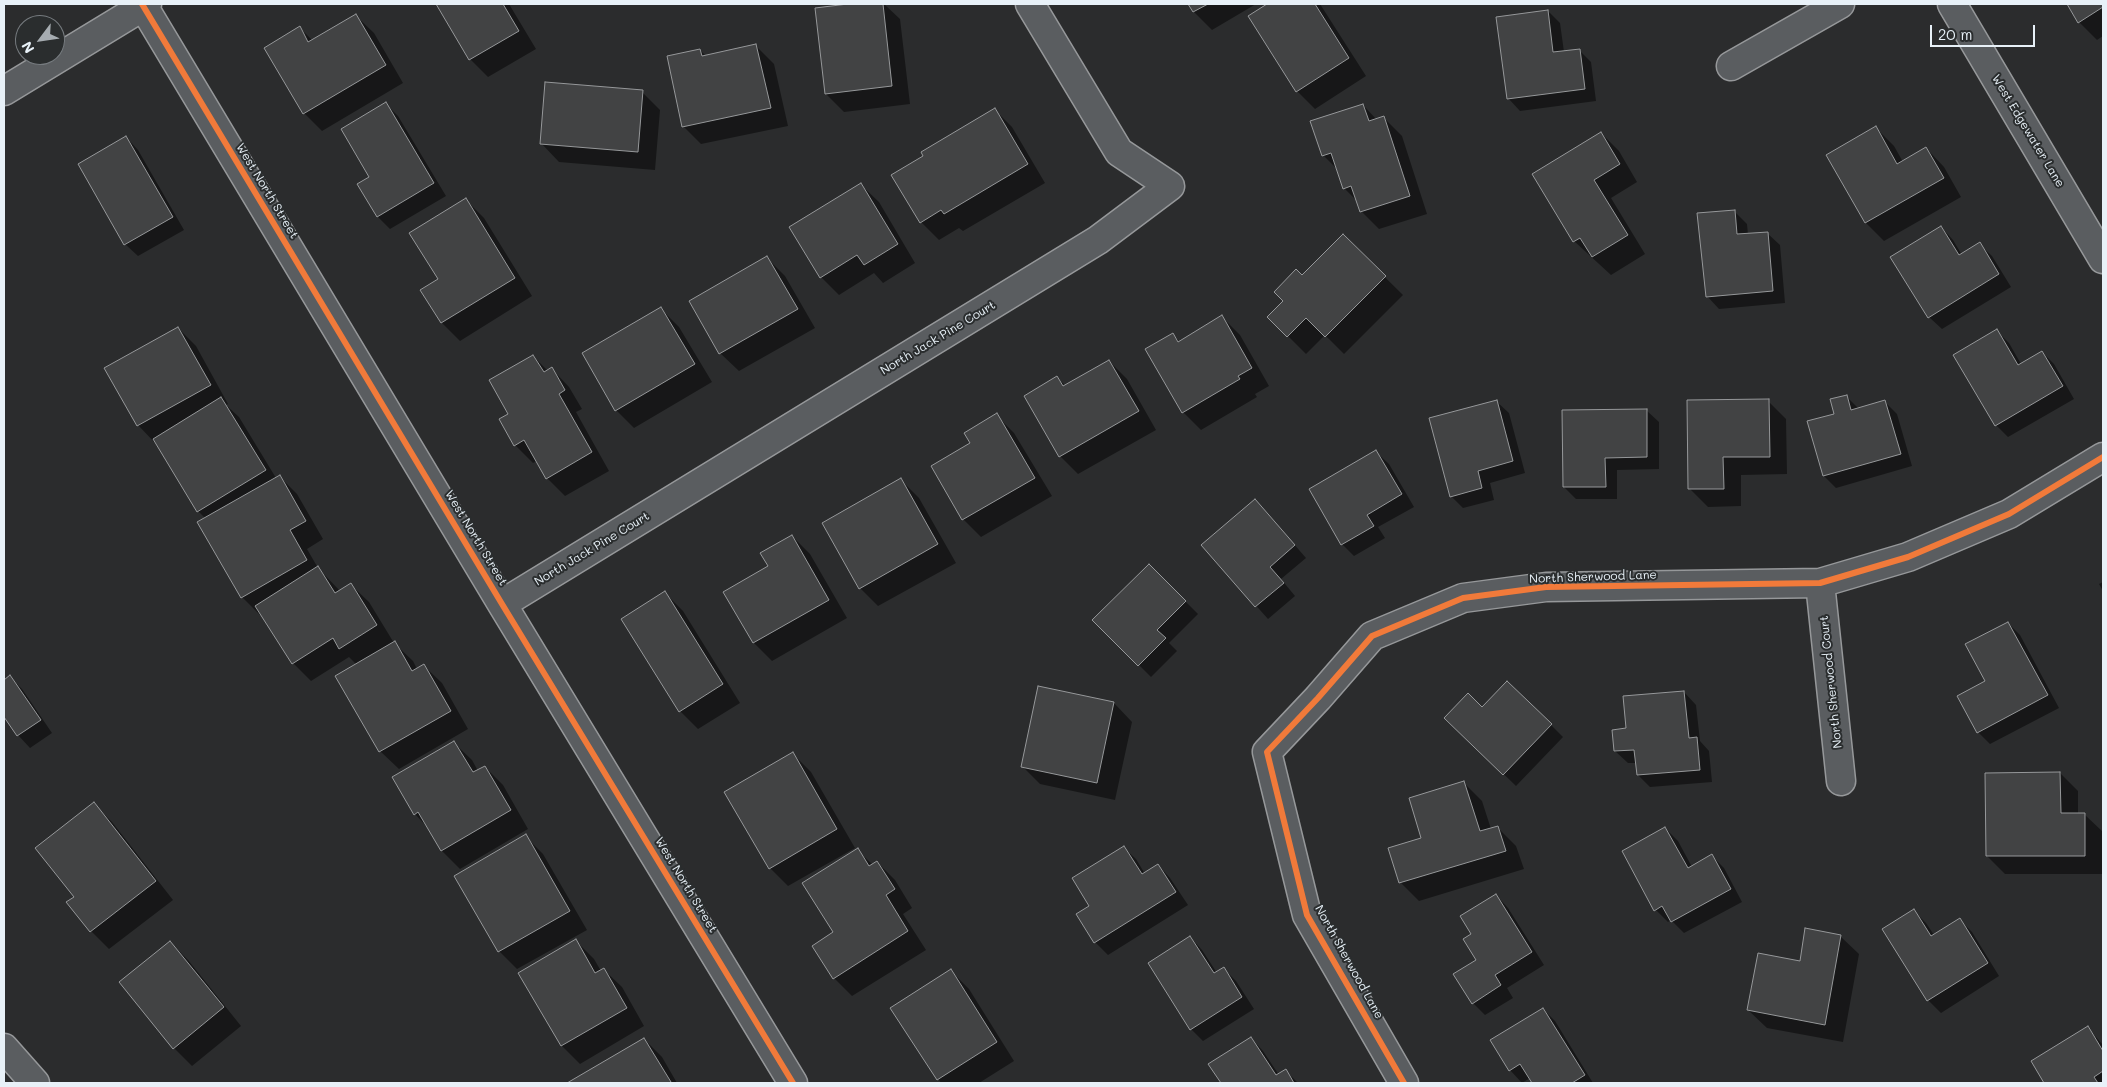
<!DOCTYPE html>
<style>
body{margin:0}
#map{position:relative;width:2107px;height:1087px;overflow:hidden;background:#2b2c2d;font-family:Mali,sans-serif}
canvas{display:block}
.frame{position:absolute;inset:0;border:5px solid #e8f1f8;pointer-events:none}
.north{position:absolute;left:15px;top:15px;width:50px;height:50px;box-sizing:border-box;background:#2a2d2e;border:1px solid #767b7f;border-radius:50%;rotate:239deg;font-size:14px;font-weight:700;line-height:20px;text-align:center;color:#e8f1f8}
.north::after{content:'';display:block;margin:auto;width:18px;height:22px;background:#a6acb1;clip-path:polygon(50% 0,100% 100%,50% 72%,0 100%)}
.scale{position:absolute;left:1930px;top:25px;width:105px;height:22px;box-sizing:border-box;border:2px solid #e8f1f8;border-top:0;padding-left:6px;font-size:15px;line-height:18px;white-space:nowrap;color:#e8f1f8;-webkit-text-stroke:4px #2a2d2e;paint-order:stroke}
</style>
<div id="map">
<canvas width="2107" height="1087"></canvas>
<div class="frame"></div>
<div class="north">N</div>
<div class="scale">20 m</div>
</div>
<script>
const ctx = document.querySelector('canvas').getContext('2d');
ctx.lineJoin = 'round';
function fillPath(path, color) { ctx.fillStyle = color; ctx.fill(path, 'evenodd'); }
const poly = rows => new Path2D(rows.map(r => 'M' + r).join(''));
function strokePath(path, color, width, dash) { ctx.strokeStyle = color; ctx.lineWidth = width; ctx.lineCap = dash ? 'butt' : 'round'; ctx.setLineDash(dash || []); ctx.stroke(path); }
function write(font, color, halo, rows, align = 'center') {
  ctx.font = font + ' Mali,sans-serif'; ctx.lineWidth = 4; ctx.setLineDash([]); ctx.textBaseline = 'middle'; ctx.strokeStyle = halo; ctx.fillStyle = color; for (const [text, x, y, turn = 0] of rows) {
    ctx.save(); ctx.translate(x, y); ctx.rotate((+turn || 0) * Math.PI / 180); ctx.textAlign = isNaN(turn) ? turn : align; if (halo) ctx.strokeText(text, 0, 0); ctx.fillText(text, 0, 0); ctx.restore();
  }
}
const shadow = poly([
 [438,4,509,4,536,49,488,77,470,59],
 [859,4,884,4,900,19,910,104,844,112,826,94,816,9],
 [1190,4,1256,4,1212,30,1194,12],
 [1269,4,1320,4,1366,76,1315,109,1297,91,1249,16],
 [2068,4,2103,4,2103,36,2097,40,2079,22],
 [1548,11,1560,23,1564,52,1579,50,1591,62,1596,101,1520,111,1508,98],
 [355,15,374,33,403,83,322,131,304,113,300,28,313,41],
 [756,46,774,64,788,126,701,144,683,126,700,50,706,56],
 [642,92,660,110,655,170,559,162,541,143],
 [386,104,398,116,446,196,390,229,378,217,371,177],
 [1363,105,1377,120,1384,118,1402,136,1427,214,1379,229,1361,211,1358,202,1344,188,1338,170,1323,155],
 [994,109,1012,127,1045,183,963,231,959,228,939,240,921,222,925,156],
 [1875,127,1894,146,1903,162,1926,148,1944,167,1961,197,1884,241,1866,223,1827,155],
 [1601,133,1619,151,1637,182,1611,198,1645,254,1611,275,1574,241,1533,174],
 [126,137,138,150,184,230,138,256,125,244],
 [860,184,879,202,915,263,883,283,874,273,839,295,821,277],
 [466,200,484,218,532,296,460,341,442,323,422,290,439,280],
 [1734,211,1747,224,1748,235,1767,233,1780,245,1785,303,1719,309,1707,296],
 [1941,227,1953,240,1962,255,1979,244,1992,256,2011,287,1942,329,1929,317],
 [1343,236,1403,295,1344,354,1325,335,1306,354,1269,317,1285,301,1302,277],
 [767,258,785,276,815,328,739,371,720,353,690,301],
 [661,309,679,327,712,382,634,428,616,410],
 [1222,317,1240,335,1269,386,1255,394,1257,397,1201,430,1183,412,1172,334,1180,342],
 [178,328,196,346,228,404,226,405,239,417,276,478,279,476,297,494,323,539,307,549,318,568,340,591,350,584,369,602,394,643,413,661,417,669,423,665,442,683,468,729,399,769,380,751,357,665,349,657,311,681,293,663,262,614,260,615,242,597,206,519,198,511,156,444,138,425],
 [1997,331,2009,343,2021,364,2042,352,2054,364,2074,399,2008,437,1996,425],
 [533,356,548,371,551,368,569,387,582,409,576,412,609,471,565,496,547,478,537,461,533,463,515,445,501,420,509,414],
 [1109,361,1127,379,1156,430,1078,474,1060,456,1057,378,1066,386],
 [1846,396,1859,409,1885,402,1897,414,1912,466,1836,488,1824,476,1836,414],
 [1496,401,1509,413,1525,473,1490,483,1494,500,1463,508,1451,496],
 [1768,401,1786,419,1787,474,1741,475,1741,506,1708,507,1690,489],
 [1646,410,1659,422,1659,469,1617,470,1617,499,1576,499,1564,487],
 [996,415,1014,433,1052,496,981,537,963,519,972,444],
 [1376,452,1389,464,1414,507,1378,527,1385,538,1354,556,1342,544],
 [901,480,919,498,956,563,878,606,860,588],
 [1267,513,1306,558,1281,579,1295,596,1268,619,1203,546],
 [792,536,810,554,847,618,772,661,754,643,725,593,770,567],
 [1149,565,1198,614,1169,643,1177,651,1151,677,1094,620],
 [2103,582,2103,591,2099,584],
 [665,593,683,611,740,703,698,729,680,711],
 [2008,623,2020,635,2059,708,1990,744,1978,732,1986,682],
 [10,677,22,689,52,733,30,748,18,735,4,715,4,681],
 [1039,687,1114,703,1132,722,1115,800,1040,784,1022,766],
 [1684,692,1696,705,1700,741,1709,751,1712,782,1650,787,1638,775,1637,763,1628,763,1615,751],
 [1482,708,1551,725,1563,737,1516,786,1446,718],
 [453,742,472,760,478,771,485,767,503,785,528,829,460,869,442,851,428,828,415,814],
 [793,754,811,772,855,848,788,886,770,868],
 [2060,773,2078,791,2078,814,2084,814,2103,832,2103,874,2005,874,1987,856],
 [1464,783,1482,801,1491,829,1498,828,1516,846,1524,869,1419,901,1401,883,1390,849,1423,839],
 [94,804,112,822,173,900,109,949,91,931,75,897],
 [1665,828,1678,841,1692,867,1712,856,1724,868,1742,902,1684,933,1671,920,1668,922,1656,910],
 [525,836,543,854,587,930,517,969,499,951],
 [1123,847,1136,859,1145,874,1158,865,1170,878,1188,905,1108,955,1095,942,1078,914,1091,906],
 [857,850,873,865,877,862,895,880,912,908,903,914,926,950,852,996,834,978,835,932],
 [1496,895,1508,908,1544,965,1507,988,1513,998,1485,1015,1473,1003,1478,960,1472,934],
 [1914,911,1926,923,1934,935,1960,920,1972,932,1999,976,1941,1013,1928,1000,1884,930],
 [1840,936,1859,954,1843,1042,1767,1028,1748,1010,1801,962],
 [1190,937,1202,950,1217,973,1223,968,1236,981,1254,1009,1203,1041,1191,1029],
 [576,941,594,959,601,971,603,969,622,987,644,1026,580,1064,562,1046,520,973],
 [170,942,188,960,241,1026,192,1066,174,1048,121,982],
 [951,971,969,989,1014,1061,979,1083,941,1083,892,1008],
 [1543,1009,1555,1021,1593,1083,1534,1083,1530,1078,1522,1083,1510,1070],
 [2087,1027,2103,1045,2103,1083,2046,1083,2032,1061],
 [1251,1038,1263,1051,1279,1075,1285,1070,1298,1083,1222,1083,1210,1064],
 [644,1039,662,1057,677,1083,569,1083]
]);
const building = poly([
 [436,4,503,4,519,31,469,60,436,4],
 [848,4,883,4,892,86,825,94,815,8,848,4],
 [1188,4,1208,4,1193,12,1188,4],
 [1267,4,1315,4,1349,58,1296,92,1248,16,1267,4],
 [2067,4,2103,4,2103,7,2078,23,2067,4],
 [1548,10,1553,52,1580,49,1585,89,1507,99,1496,17,1548,10],
 [356,14,386,65,303,114,264,48,300,26,308,42,356,14],
 [756,44,771,108,682,127,667,56,700,49,702,56,756,44],
 [545,82,643,90,638,152,540,144,545,82],
 [386,102,434,183,377,217,357,184,369,177,341,129,386,102],
 [1363,104,1369,121,1384,116,1410,196,1360,212,1351,186,1343,189,1331,153,1322,156,1310,121,1363,104],
 [995,108,1028,164,944,214,941,210,920,223,891,175,923,156,921,152,995,108],
 [1876,126,1897,164,1926,147,1944,178,1865,223,1826,155,1876,126],
 [1601,132,1620,164,1594,180,1628,235,1592,257,1580,238,1573,242,1532,174,1601,132],
 [126,136,173,217,124,245,78,164,126,136],
 [861,183,898,244,864,265,857,255,820,278,789,227,861,183],
 [466,198,515,278,441,323,420,290,438,279,409,233,466,198],
 [1735,210,1737,234,1768,232,1773,291,1706,297,1697,213,1735,210],
 [1941,226,1959,255,1980,242,1999,274,1928,318,1890,257,1941,226],
 [1343,234,1386,276,1325,337,1306,318,1287,337,1267,317,1283,301,1274,292,1296,269,1302,275,1343,234],
 [767,256,798,309,719,354,689,301,767,256],
 [661,307,695,364,615,411,582,353,661,307],
 [1222,315,1252,368,1238,376,1240,379,1182,413,1145,349,1173,333,1178,342,1222,315],
 [178,327,211,385,137,426,104,368,178,327],
 [1997,329,2018,365,2042,351,2063,386,1995,426,1953,355,1997,329],
 [533,355,544,372,552,367,565,390,559,394,592,452,546,479,524,440,514,446,499,419,508,414,489,380,533,355],
 [1109,360,1139,411,1059,457,1024,396,1057,376,1063,386,1109,360],
 [1847,395,1851,410,1885,400,1901,454,1823,476,1807,421,1834,414,1830,399,1847,395],
 [221,397,266,470,197,512,153,439,221,397],
 [1769,399,1770,457,1723,457,1724,489,1688,489,1687,400,1769,399],
 [1497,400,1513,461,1478,471,1482,488,1450,497,1429,418,1497,400],
 [1647,409,1647,457,1605,458,1606,487,1563,487,1562,410,1647,409],
 [997,413,1035,478,962,520,931,466,970,443,964,433,997,413],
 [1376,450,1402,494,1367,515,1374,526,1341,545,1309,489,1376,450],
 [280,475,306,521,290,530,307,560,241,598,197,522,280,475],
 [901,478,938,544,859,589,822,523,901,478],
 [1255,499,1295,545,1270,567,1284,583,1255,607,1201,545,1255,499],
 [792,535,829,600,753,643,723,592,768,566,760,553,792,535],
 [1149,564,1186,601,1157,630,1166,638,1138,666,1092,620,1149,564],
 [318,566,335,593,351,583,377,625,339,649,333,638,292,664,255,606,318,566],
 [665,591,723,684,679,712,621,619,665,591],
 [2008,622,2048,695,1977,733,1957,696,1985,681,1965,644,2008,622],
 [395,641,412,671,424,664,451,711,379,752,335,676,395,641],
 [10,675,41,720,17,736,4,717,4,680,10,675],
 [1507,681,1552,724,1503,775,1444,718,1468,693,1482,707,1507,681],
 [1038,686,1114,702,1097,783,1021,767,1038,686],
 [1684,691,1689,738,1697,737,1700,770,1637,775,1634,750,1614,751,1612,730,1626,728,1623,696,1684,691],
 [454,741,473,772,485,766,511,810,441,851,418,812,414,815,392,777,454,741],
 [793,752,837,829,769,869,724,792,793,752],
 [2060,772,2061,813,2085,813,2085,856,1986,856,1985,773,2060,772],
 [1464,781,1480,831,1498,826,1506,851,1399,883,1388,848,1421,838,1409,798,1464,781],
 [94,802,156,881,90,932,66,902,74,897,35,848,94,802],
 [1665,827,1688,868,1712,854,1731,889,1671,922,1662,906,1654,911,1622,851,1665,827],
 [526,834,570,911,498,952,454,876,526,834],
 [1124,846,1142,874,1158,864,1176,892,1094,943,1076,914,1089,906,1072,878,1124,846],
 [858,848,869,866,877,861,895,889,886,895,908,931,833,979,812,946,833,932,802,883,858,848],
 [1496,894,1532,952,1495,975,1501,985,1472,1004,1453,974,1476,960,1463,939,1471,934,1460,916,1496,894],
 [1914,909,1931,936,1960,918,1988,963,1927,1001,1882,929,1914,909],
 [1805,928,1841,935,1825,1025,1747,1010,1758,953,1800,961,1805,928],
 [1190,936,1214,973,1224,967,1242,997,1190,1030,1148,963,1190,936],
 [576,939,595,973,604,968,627,1008,561,1046,518,973,576,939],
 [170,941,224,1007,173,1049,119,982,170,941],
 [951,969,997,1042,937,1080,890,1008,951,969],
 [1543,1008,1585,1075,1572,1083,1532,1083,1520,1064,1509,1071,1490,1040,1543,1008],
 [2088,1026,2103,1051,2103,1071,2094,1077,2098,1083,2044,1083,2031,1061,2088,1026],
 [1251,1037,1276,1075,1286,1069,1294,1083,1221,1083,1208,1064,1251,1037],
 [644,1038,671,1082,669,1083,567,1083,644,1038]
]);
const minor = poly([
 [142,4,502,604,793,1083],
 [1952,4,2103,259],
 [1731,66,1840,4],
 [4,91,147,4],
 [1820,583,1841,781],
 [502,604,1098,240,1170,186,1119,152,1030,4],
 [1404,1083,1307,915,1267,752,1318,698,1372,636,1463,598,1546,587,1820,583,1908,557,2009,514,2103,457]
]);
const major = poly([
 [4,1048,35,1083]
]);
const cycleway = poly([
 [142,4,502,604,793,1083],
 [1404,1083,1307,915,1267,752,1318,698,1372,636,1463,598,1546,587,1820,583,1908,557,2009,514,2103,457]
]);
const streetNames = [
 ["West Edgewater Lane",2028,131,59],
 ["West North Street",267,191,59],
 ["North Jack Pine Court",938,338,-31],
 ["West North Street",476,538,59],
 ["North Jack Pine Court",592,549,-31],
 ["North Sherwood Lane",1593,577,-2],
 ["North Sherwood Court",1831,682,-96],
 ["West North Street",686,885,59],
 ["North Sherwood Lane",1349,962,61]
];
fillPath(shadow, '#0007');
fillPath(building, '#424344');
strokePath(building, '#96989a', 1);
strokePath(minor, '#96989a', 31);
strokePath(major, '#96989a', 31);
strokePath(minor, '#5a5d60', 28);
strokePath(major, '#5a5d60', 28);
strokePath(cycleway, '#f17a3a', 6);
write('12px', '#e8f1f8', '#2a2d2e', streetNames);
</script>
